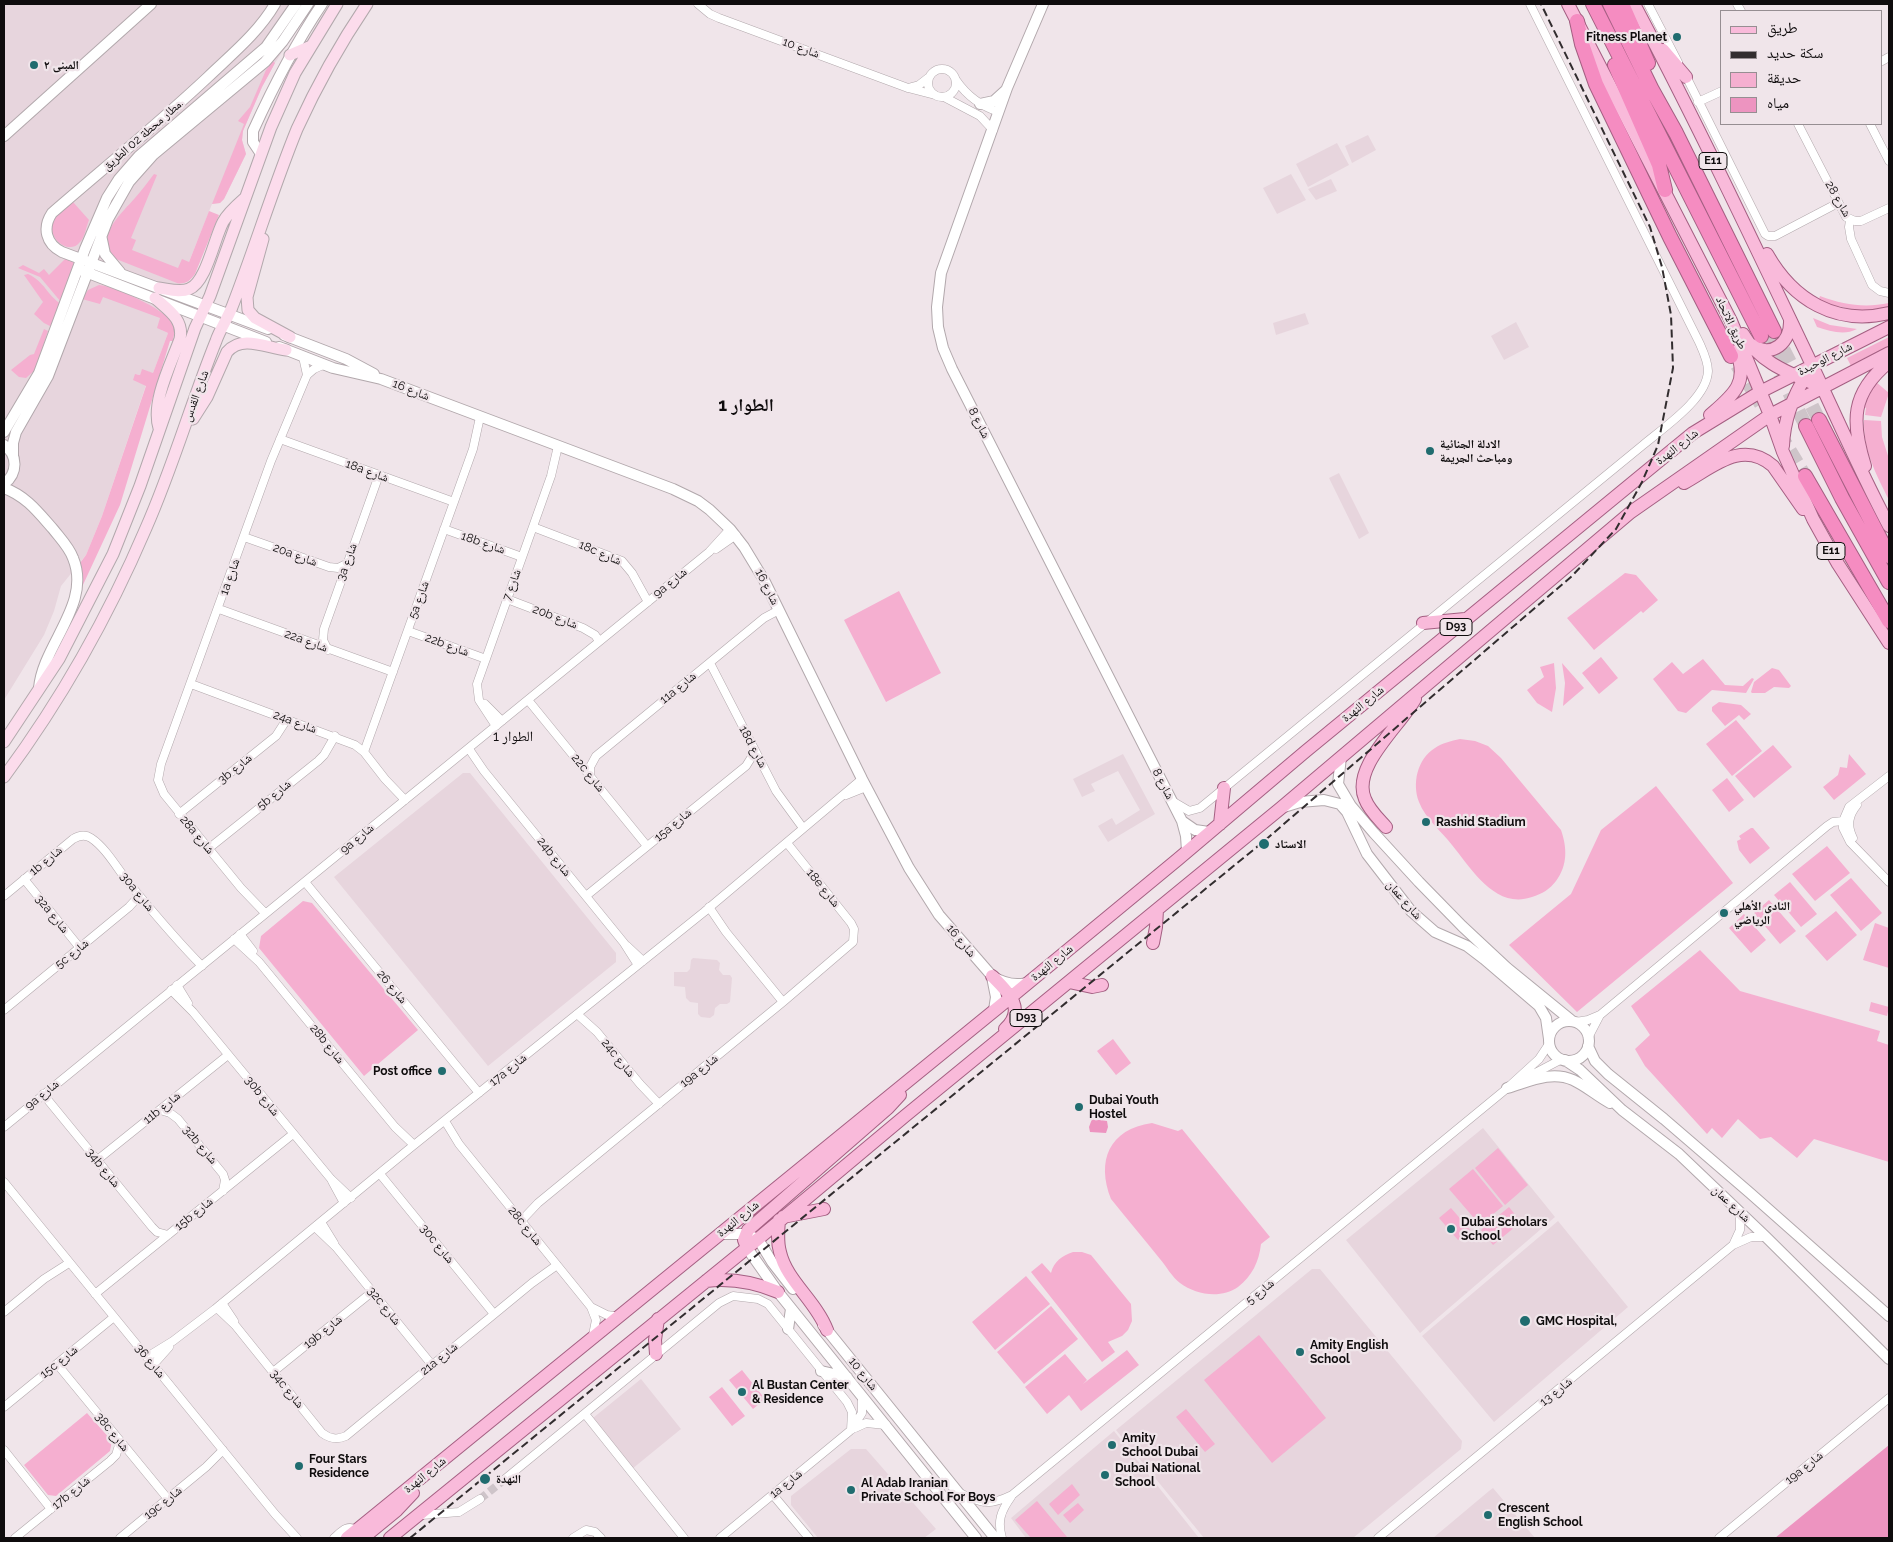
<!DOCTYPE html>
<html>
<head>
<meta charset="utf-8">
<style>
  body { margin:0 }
  #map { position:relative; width:1893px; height:1542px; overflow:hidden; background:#f0e5ea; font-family:Raleway,"Noto Naskh Arabic",sans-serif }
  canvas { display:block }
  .frame { position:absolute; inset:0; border:5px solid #0f0c0d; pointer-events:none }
  .legend { position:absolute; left:1720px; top:10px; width:162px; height:115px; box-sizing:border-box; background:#f0e5ea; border:1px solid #968e92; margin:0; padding:6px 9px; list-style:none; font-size:15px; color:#0f0c0d }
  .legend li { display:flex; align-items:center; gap:10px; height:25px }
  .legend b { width:25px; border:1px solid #968e92 }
</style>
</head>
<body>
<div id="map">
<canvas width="1893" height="1542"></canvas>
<div class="frame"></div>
<ul class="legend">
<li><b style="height:6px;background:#f9bada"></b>طريق</li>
<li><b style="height:6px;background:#322d2f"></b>سكة حديد</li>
<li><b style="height:14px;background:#f5afd0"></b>حديقة</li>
<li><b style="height:14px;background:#ed94c0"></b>مياه</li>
</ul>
</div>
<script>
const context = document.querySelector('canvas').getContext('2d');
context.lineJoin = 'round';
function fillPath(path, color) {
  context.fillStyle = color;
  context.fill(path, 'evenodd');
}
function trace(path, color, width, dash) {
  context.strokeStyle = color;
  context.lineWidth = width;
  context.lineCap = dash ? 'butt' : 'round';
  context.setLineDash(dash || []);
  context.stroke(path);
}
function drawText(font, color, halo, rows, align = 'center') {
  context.font = font + ' Raleway,"Noto Naskh Arabic",sans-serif';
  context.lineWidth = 4.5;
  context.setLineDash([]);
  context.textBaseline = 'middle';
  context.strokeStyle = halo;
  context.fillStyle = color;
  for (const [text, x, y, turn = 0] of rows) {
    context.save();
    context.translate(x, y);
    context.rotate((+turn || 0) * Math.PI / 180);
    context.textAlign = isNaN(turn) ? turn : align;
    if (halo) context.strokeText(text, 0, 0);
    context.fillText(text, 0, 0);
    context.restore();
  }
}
fillPath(new Path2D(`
  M4,4H313L275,63L262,87L243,131L242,140L246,154L224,199L220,203L212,204L162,330L168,333L153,373L142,370L140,375L136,374L146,385L102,516L86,555L61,586L54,611L44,635L4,700Z
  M1368,135L1376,150L1352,163L1345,146Z
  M1337,143L1349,165L1308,187L1296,164Z
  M1291,174L1306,200L1277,214L1263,188Z
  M1331,179L1337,191L1316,200L1308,189Z
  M1305,313L1309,324L1276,335L1273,323Z
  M1516,322L1529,347L1504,360L1491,336Z
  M1339,473L1369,533L1359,539L1329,478Z
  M1123,754L1155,814L1108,842L1098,826L1112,818L1116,825L1140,810L1118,771L1091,784L1095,791L1082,797L1073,779Z
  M463,773H470L616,953V962L488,1066L334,877Z
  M693,958L717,960L720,963L719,970L723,975H730L732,978L730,1002L727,1004H720L715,1008L714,1015L710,1018L701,1017L698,1014V1003L690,1002L686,998L685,987L674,986V972H687L690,969L691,960Z
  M1483,1128L1555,1217L1420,1333L1346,1240Z
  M1558,1221L1628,1307L1494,1422L1422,1336Z
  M1312,1269H1320L1462,1441L1461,1449L1353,1538H1204L1116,1430Z
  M641,1379L681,1429L632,1469L593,1418Z
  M1114,1431L1199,1538H1026L1011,1518Z
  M851,1449H866L936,1529L924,1538H818L791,1505V1496Z
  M1493,1488L1535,1538H1433L1489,1491Z`), '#e7d5dd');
fillPath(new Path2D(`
  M273,61L275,63L262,87L243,131L242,140L246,154L224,199L220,203L212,204L244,124L238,121L250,107L266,70Z
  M154,174L157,175L131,238L136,240L132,250L178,268L182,259L189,262L209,211L219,215L195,274C190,281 185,285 177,283L116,259C92,239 121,214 135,198C142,190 148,182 154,174Z
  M73,202L89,220C86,227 85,237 80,242C69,257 43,236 55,218C59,211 67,207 73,202Z
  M66,258L74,262L61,302L40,277L18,268L23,265L39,273L44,269L49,275Z
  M28,274C45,282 47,295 61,304L52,327L44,323L34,314L43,302L24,275Z
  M99,285C114,286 164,309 172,322C176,328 174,334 173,341H170L120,505L82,587L80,563L86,555L102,516L146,386L133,380L135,374L140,375L142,369L153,373L168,333L157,328L160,318L103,297L100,304L82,299L88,290Z
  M1820,296C1844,305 1865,308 1889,303V310L1870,313L1818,302Z
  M1813,318L1830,325L1857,329C1844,336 1830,331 1817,327Z
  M44,329L48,331L35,370L26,378L19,377L11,370L30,355L34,354Z
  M1889,337V347L1851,366L1847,358Z
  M1876,382L1889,393L1881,417L1865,415L1866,408L1863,407Z
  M1864,420L1881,421L1882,437L1889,459V500C1876,474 1863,450 1864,420Z
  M1625,573L1636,575L1658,600L1643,613L1641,611L1594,650L1567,618Z
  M899,591L941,673L886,702L844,620Z
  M1601,657L1618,678L1599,694L1582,673Z
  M1703,659L1725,685L1743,686L1752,678L1754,679L1746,693L1712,690L1686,713L1678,711L1653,679L1672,662L1683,674Z
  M1554,663L1556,688L1552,712L1537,703L1527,690L1544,677L1540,667Z
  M1562,663L1584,688L1563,706L1565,683Z
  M1772,668L1779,670L1791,686L1789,688L1774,687L1765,693H1752L1751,692L1754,682Z
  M1719,702L1741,705L1751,714L1744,720L1739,715L1725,726L1712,711V707Z
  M1736,720L1762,751L1732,776L1706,744Z
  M1460,739L1475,741L1488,746L1501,758L1561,830C1567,847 1568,865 1556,881C1550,889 1542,894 1532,897C1495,910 1471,868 1452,845C1442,832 1425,818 1419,802C1412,784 1417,759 1435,748C1442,743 1451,741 1460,739Z
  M1773,745L1792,767L1754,798L1735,776Z
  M1849,754L1866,774L1834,800L1823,787L1838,775L1840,767L1847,768Z
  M1727,778L1744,800L1729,812L1712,790Z
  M1656,786L1733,883L1577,1012L1509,945L1571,894L1601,830Z
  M1751,828H1753L1770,848L1750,864L1739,850L1737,841L1741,839L1739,836Z
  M1827,846L1850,873L1815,901L1792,874Z
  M1851,878L1882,913L1861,931L1830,895Z
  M1790,882L1817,914L1801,927L1774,895Z
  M1769,900L1796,931L1780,944L1754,913Z
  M303,901L312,903L418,1030L364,1076L259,948L261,936Z
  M1836,911L1857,935L1827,961L1805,936Z
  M1744,914L1766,940L1751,953L1729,928Z
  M1875,923L1889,928V968L1863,960Z
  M1700,950L1740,991L1880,1031L1877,1041L1889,1045V1162L1814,1139L1797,1158L1771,1137L1760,1139L1738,1119L1722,1138L1712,1128L1707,1134L1645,1066L1635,1049L1650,1035L1631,1006Z
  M1871,1002L1889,1007L1887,1016L1869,1011Z
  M1113,1039L1131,1063L1116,1075L1097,1051Z
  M1152,1123L1178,1131L1182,1129L1270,1237L1261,1244C1259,1262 1252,1276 1238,1287C1221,1299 1196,1295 1180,1283C1172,1277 1166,1266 1160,1259C1144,1239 1127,1219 1111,1199C1096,1161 1109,1129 1152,1123Z
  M1498,1148L1528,1185L1505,1205L1475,1168Z
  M1473,1169L1503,1206L1480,1225L1449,1189Z
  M1509,1207L1521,1222L1493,1245L1481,1230Z
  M1451,1208L1470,1230L1458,1240L1439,1218Z
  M1073,1252H1082L1091,1255L1131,1304L1132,1321L1128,1330L1122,1336L1108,1342L1115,1352L1102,1362L1031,1272L1042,1263L1051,1273C1054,1261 1062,1256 1073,1252Z
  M1026,1276L1050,1304L995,1350L972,1322Z
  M1051,1306L1078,1339L1024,1384L997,1352Z
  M1259,1335L1326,1418L1272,1463L1204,1380Z
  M1127,1350L1139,1365L1081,1411L1069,1395L1047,1414L1025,1387L1065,1354L1087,1380L1083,1384Z
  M742,1370L765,1399L753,1409L729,1380Z
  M722,1387L745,1416L732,1426L709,1397Z
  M1186,1409L1215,1444L1205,1452L1176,1417Z
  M87,1413L112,1441L110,1451L56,1496L48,1495L24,1465Z
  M1072,1484L1080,1495L1058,1515L1049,1504Z
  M1037,1501L1067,1537L1066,1538H1031L1015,1520Z
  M1078,1503L1084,1510L1070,1523L1063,1515Z`), '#f5afd0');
fillPath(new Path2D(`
  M1092,1119L1107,1121L1108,1127L1106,1133L1090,1132L1089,1127Z
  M1889,1445V1538H1775Z`), '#ed94c0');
trace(new Path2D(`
  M480,1499L505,1479`), '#cec4c9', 8, [8, 4]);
trace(new Path2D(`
  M1774,331L1819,420
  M1761,336L1806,426
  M1737,365L1761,404
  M1779,433L1805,476`), '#cec4c9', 14, [14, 7]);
const minor = new Path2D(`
  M698,4L710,14L719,18L908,88L935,95
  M1648,4L1678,62
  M1737,4L1741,11
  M1882,61L1889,57
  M928 83a14 14 0 1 1 28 0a14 14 0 1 1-28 0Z
  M1685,74L1765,234L1768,236H1775L1838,203
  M956,80C967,96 980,106 999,112
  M908,88L919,85L928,78
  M944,97L980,116L993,130
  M1698,102L1722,91
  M1798,124L1846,217L1855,221H1861L1889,208
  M1870,124L1889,161
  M1850,220L1849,227L1851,239L1872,285L1880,291L1889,293
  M303,357L307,375
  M280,439L454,502
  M533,527L622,561L632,573L648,602
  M444,529L522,557
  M244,537L329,567L338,568L346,564
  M716,549L736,535
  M507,599L583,628L595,635L599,641
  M219,609L393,672
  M408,631L486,659
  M328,650L323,640L324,629L379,475
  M710,663L776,791L803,828
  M191,684L355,745L364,752L385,779L405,800
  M528,700L647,846
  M485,704L502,721
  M496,726L479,700L477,684L551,476L558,446
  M469,749L484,771L624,943L638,965
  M364,752L473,449L480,417
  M590,775V767L596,756L764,618L779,610
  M1889,776L1849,807L1843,821V828L1850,842L1889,882
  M846,795L866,787
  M1172,801L1189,811L1200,808L1643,445C1663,428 1707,399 1708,371C1708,361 1703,351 1699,342L1530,4
  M179,814L276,736L287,719
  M1853,838C1847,826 1848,816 1857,805
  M208,849L318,761L324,755L335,736
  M24,879L80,948
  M305,882L479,1093
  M4,896L73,839C78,836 85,834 91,838C106,848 117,868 128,882C152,911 175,939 202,966
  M586,896L746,766L751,758L754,750
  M709,907L726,932L783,1002
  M265,913L241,888L164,794L158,780L161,764L271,461L307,375L314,369L323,365
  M240,934L253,951
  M234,939L259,962L395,1127L414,1145
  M627,946L643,961
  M177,985L188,1003
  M171,990L193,1012L331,1179L351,1198
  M4,1010L129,907L139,896
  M577,1014L597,1032L640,1084L659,1104
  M1576,1022L1588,1020L1600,1015L1827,826L1833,822L1843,821
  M1588,1038L1600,1015
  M1522,1080L1562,1059
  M43,1094L152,1227L157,1232L168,1235
  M160,1110L170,1113L178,1119L223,1174L225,1180L223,1191
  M445,1121L459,1144L591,1307L596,1320L593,1335
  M4,1127L709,552L730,529
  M96,1161L228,1055
  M380,1174L494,1314
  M332,1181L344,1203
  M4,1182L275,1514L297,1538
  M521,1221L538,1203L783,1002L853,942L854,929L851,923L787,843
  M321,1222L334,1243
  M315,1227L336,1247L432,1365
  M1734,1243L1740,1230V1213
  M95,1294L293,1134
  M222,1303L234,1321
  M591,1307L607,1315L619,1317
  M217,1308L235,1325L322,1433C330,1439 337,1440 346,1436L532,1283L557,1265
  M4,1312L44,1279L69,1263
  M147,1357L173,1341L215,1309L409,1149L704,912L862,779
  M57,1364L168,1499
  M153,1365L169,1347
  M273,1372L372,1292
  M4,1407L114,1317
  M585,1414L684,1538
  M855,1428L866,1423L886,1425
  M4,1450L51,1509
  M505,1479L719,1303L733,1296L758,1299L768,1304L847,1402L852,1412L851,1430
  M960,1493C982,1504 989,1506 1012,1495L1505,1090L1539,1059L1549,1044
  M773,1495L809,1538
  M422,1515L459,1512L480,1499
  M15,1538L110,1461L116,1455L120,1442
  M120,1538L206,1467L223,1450
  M334,1538C341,1532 347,1524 357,1530
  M573,1538L586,1530L595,1532L601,1538
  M720,1538L851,1430L862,1413V1396
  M1002,1538C997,1521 1001,1511 1011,1497
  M1378,1538L1733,1245L1751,1237H1766
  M1719,1538L1889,1398`);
const tertiary = new Path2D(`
  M1043,4L1007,88L941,273L937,307L938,327L943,348L952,369L1182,821L1186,836L1187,851
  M980,104L994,101L1005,91
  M4,136L151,4
  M261,154L253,142V131C273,87 295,44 322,4
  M101,235L105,254L120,272
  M78,269L266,342
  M268,329L62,252C46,244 42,228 52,213C104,168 158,124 208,77C232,54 258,33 275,4
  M284,335L346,359L374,374
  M279,347L333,368L381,379L673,489L698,501L710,510L730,529L744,547L764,580L862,779L909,868L939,915L992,976C1003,983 1013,986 1026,983
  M4,432L39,373L85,249L107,198L119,179L139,156L266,47L296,4
  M4,445C18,455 18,473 4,484
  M13,455V443L16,432L48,376L108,219L129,182L153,155L265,62L283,41L308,4
  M4,488C26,496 38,512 53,529C60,538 69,547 73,558C92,604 43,644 39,688
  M1341,757L1338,784L1351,806L1374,833L1419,882L1462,926L1507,968L1572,1021
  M1284,807L1300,802L1324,800L1340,804L1347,812L1367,854L1411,911L1435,932L1467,946L1484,959L1539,1006L1546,1018L1549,1039
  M1182,821L1195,830L1209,832
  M992,977L996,997L994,1010
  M1549 1041a20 20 0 1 1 40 0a20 20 0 1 1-40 0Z
  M1588,1046L1595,1061L1608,1074L1664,1119L1750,1193L1889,1316
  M1565,1060L1580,1070L1622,1110L1679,1154L1766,1237L1889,1359
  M1507,1088C1528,1082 1551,1070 1573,1080C1586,1086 1597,1096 1610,1103
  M720,1234H746L758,1239L772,1262L793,1289
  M747,1248L778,1292L976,1538
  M823,1325L995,1538
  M788,1329L791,1309
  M821,1371L847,1377`);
const secondary = new Path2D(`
  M290,55L311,46
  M263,239L247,297L248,310L255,318L290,337
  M159,288C168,289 180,293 189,289C206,283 214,239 223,222C228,213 236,206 244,199
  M155,298C168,310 184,319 180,339C171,364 151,402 159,428
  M193,419L207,397L227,352C242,334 267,348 286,350
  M4,742L59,659L113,554L140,486L195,328L210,296L271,127L295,73L337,4
  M4,777C61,700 108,617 146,528C173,467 191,403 216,341C220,329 228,318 232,307C255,248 273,188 297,129C317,85 340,44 367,4`);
const primary = new Path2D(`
  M1568,4L1731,321L1770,415L1783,452L1813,519L1838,564L1889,643
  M1634,4C1693,115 1747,229 1801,342C1831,404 1857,466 1889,526
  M1663,50L1686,77
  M1767,254C1793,300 1836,326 1889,313
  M1743,334C1760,364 1792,374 1822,387
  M1752,345C1772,359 1791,342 1790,320
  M1710,415C1732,396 1750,383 1736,351
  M1783,446C1784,420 1793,396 1807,374
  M1865,466C1851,422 1851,393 1889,362
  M1684,483C1713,467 1742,439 1773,466L1803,509
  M1423,623L1465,619
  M1220,824L1224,788
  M1386,827C1379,819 1369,810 1365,799C1351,767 1400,726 1415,699
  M1153,943L1156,927L1157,910
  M992,976C1008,992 1027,1009 1005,1029
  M1069,982L1092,987L1102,985
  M783,1217L824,1209
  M779,1220C778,1231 777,1242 780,1252C786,1280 816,1301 827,1330
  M747,1248L744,1240L748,1230L888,1108L900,1095
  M706,1281C731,1278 754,1282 778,1292
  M656,1354L655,1340L658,1319
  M347,1538L1011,997L1177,860L1306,751L1693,433L1760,392L1889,327
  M363,1538L397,1510L413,1493
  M390,1538L758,1239L905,1116L1281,808L1631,512L1770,415L1889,353`);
const motorway = new Path2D(`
  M1593,4L1761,336
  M1610,4L1652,90L1676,133L1774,331
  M1622,4L1648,63
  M1577,21L1582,44L1596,84L1670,237L1731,356
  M1615,65L1659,165L1665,190
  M1819,420L1889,556
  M1806,426L1842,498L1889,582
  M1805,476L1889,621`);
trace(minor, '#b2a8ac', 9);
trace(tertiary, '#b2a8ac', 12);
trace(secondary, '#b2a8ac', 13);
trace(primary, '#a45f82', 14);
trace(motorway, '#a45f82', 16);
trace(minor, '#fff', 8);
trace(tertiary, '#fff', 10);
trace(secondary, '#fcdcec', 11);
trace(primary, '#f9bada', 12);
trace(motorway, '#f58cc1', 14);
trace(new Path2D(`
  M410,1538L1263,842L1572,576L1616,529L1642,482L1658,445L1673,368L1671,315L1662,267L1650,227L1541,4`), '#322d2f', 2, [8, 4]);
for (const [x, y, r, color] of [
  [1677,37,5,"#206c6f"],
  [34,65,5,"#206c6f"],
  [1430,451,5,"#206c6f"],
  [1426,822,5,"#206c6f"],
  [1264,844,6,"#206c6f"],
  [1724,913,5,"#206c6f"],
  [442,1071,5,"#206c6f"],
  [1079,1107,5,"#206c6f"],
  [1451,1229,5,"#206c6f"],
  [1525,1321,6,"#206c6f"],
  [1300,1352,5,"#206c6f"],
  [742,1392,5,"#206c6f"],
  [1112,1445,5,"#206c6f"],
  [299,1466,5,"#206c6f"],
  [1105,1475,5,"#206c6f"],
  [485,1479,6,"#206c6f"],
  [851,1490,5,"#206c6f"],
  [1488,1515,5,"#206c6f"]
]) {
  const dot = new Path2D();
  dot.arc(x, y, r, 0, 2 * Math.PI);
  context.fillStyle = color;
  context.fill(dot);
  trace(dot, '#f0e5ea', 2);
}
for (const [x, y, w] of [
  [1713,161,28],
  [1831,551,28],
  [1456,627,32],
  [1026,1018,32]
]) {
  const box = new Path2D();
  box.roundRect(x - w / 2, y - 8.5, w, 17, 4);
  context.fillStyle = '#f0e5ea';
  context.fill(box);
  trace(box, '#0f0c0d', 1);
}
drawText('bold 11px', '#0f0c0d', null, [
  ["E11",1713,161],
  ["E11",1831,551],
  ["D93",1456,627],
  ["D93",1026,1018]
]);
drawText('bold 12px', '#0f0c0d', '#f0e5ea', [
  ["Fitness Planet",1667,37,"right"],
  ["المبنى ٢",44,65],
  ["الادلة الجنائية",1440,444],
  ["ومباحث الجريمة",1440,458],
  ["Rashid Stadium",1436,822],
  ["الاستاد",1275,844],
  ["النادي الأهلي",1734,906],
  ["الرياضي",1734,920],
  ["Post office",432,1071,"right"],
  ["Dubai Youth",1089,1100],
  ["Hostel",1089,1114],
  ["Dubai Scholars",1461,1222],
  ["School",1461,1236],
  ["GMC Hospital,",1536,1321],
  ["Amity English",1310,1345],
  ["School",1310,1359],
  ["Al Bustan Center",752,1385],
  ["& Residence",752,1399],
  ["Amity",1122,1438],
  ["School Dubai",1122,1452],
  ["Four Stars",309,1459],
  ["Residence",309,1473],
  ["Dubai National",1115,1468],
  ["School",1115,1482],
  ["النهدة",496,1479],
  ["Al Adab Iranian",861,1483],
  ["Private School For Boys",861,1497],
  ["Crescent",1498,1508],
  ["English School",1498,1522]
], 'left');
drawText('12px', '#0f0c0d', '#f0e5ea', [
  ["شارع 10",801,48,20],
  ["مطار محطة 02 الطريق.",143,135,-41],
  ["شارع 28",1838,199,60],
  ["طريق الاتحاد",1731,323,65],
  ["شارع الوحيدة",1825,359,-27],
  ["شارع 16",411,390,21],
  ["شارع القدس",196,396,-70],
  ["شارع 8",979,423,63],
  ["شارع النهدة",1677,447,-38],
  ["18a شارع",367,471,20],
  ["18b شارع",483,543,19],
  ["18c شارع",600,553,23],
  ["20a شارع",295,555,20],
  ["3a شارع",347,562,-70],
  ["1a شارع",230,577,-70],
  ["9a شارع",670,583,-39],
  ["شارع 7",512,585,-70],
  ["شارع 16",767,587,63],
  ["5a شارع",419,600,-70],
  ["20b شارع",555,617,21],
  ["22a شارع",306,641,20],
  ["22b شارع",447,645,20],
  ["11a شارع",678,688,-39],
  ["شارع النهدة",1363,704,-39],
  ["24a شارع",295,722,20],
  ["18d شارع",753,747,62],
  ["3b شارع",235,769,-39],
  ["22c شارع",588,773,51],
  ["شارع 8",1163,784,63],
  ["5b شارع",274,795,-39],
  ["15a شارع",673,825,-40],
  ["28a شارع",197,835,50],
  ["9a شارع",357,839,-40],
  ["24b شارع",554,857,51],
  ["1b شارع",46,861,-40],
  ["18e شارع",823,888,51],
  ["30a شارع",137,892,51],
  ["شارع عمان",1404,900,49],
  ["32a شارع",52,914,51],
  ["شارع 16",961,941,50],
  ["5c شارع",72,954,-39],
  ["شارع النهدة",1052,963,-39],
  ["شارع 26",392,987,50],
  ["28b شارع",327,1044,51],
  ["24c شارع",618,1058,51],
  ["17a شارع",508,1070,-39],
  ["19a شارع",699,1071,-39],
  ["9a شارع",42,1095,-39],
  ["30b شارع",262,1096,51],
  ["11b شارع",162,1108,-39],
  ["32b شارع",200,1145,50],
  ["34b شارع",103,1168,51],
  ["شارع عمان",1731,1204,43],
  ["15b شارع",194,1214,-39],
  ["شارع النهدة",738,1219,-39],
  ["28c شارع",525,1226,51],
  ["30c شارع",437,1244,51],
  ["شارع 5",1260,1292,-39],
  ["32c شارع",384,1306,51],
  ["19b شارع",323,1332,-39],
  ["21a شارع",439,1359,-39],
  ["شارع 36",150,1361,51],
  ["15c شارع",59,1362,-39],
  ["شارع 10",863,1374,51],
  ["34c شارع",287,1389,51],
  ["شارع 13",1556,1392,-39],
  ["38c شارع",112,1432,51],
  ["19a شارع",1804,1468,-39],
  ["شارع النهدة",425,1475,-39],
  ["1a شارع",786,1484,-39],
  ["17b شارع",71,1493,-39],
  ["19c شارع",163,1503,-39]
]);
drawText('14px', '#0f0c0d', '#f0e5ea', [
  ["الطوار 1",513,737]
]);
drawText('bold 18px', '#0f0c0d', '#f0e5ea', [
  ["الطوار 1",746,406]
]);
</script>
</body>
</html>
